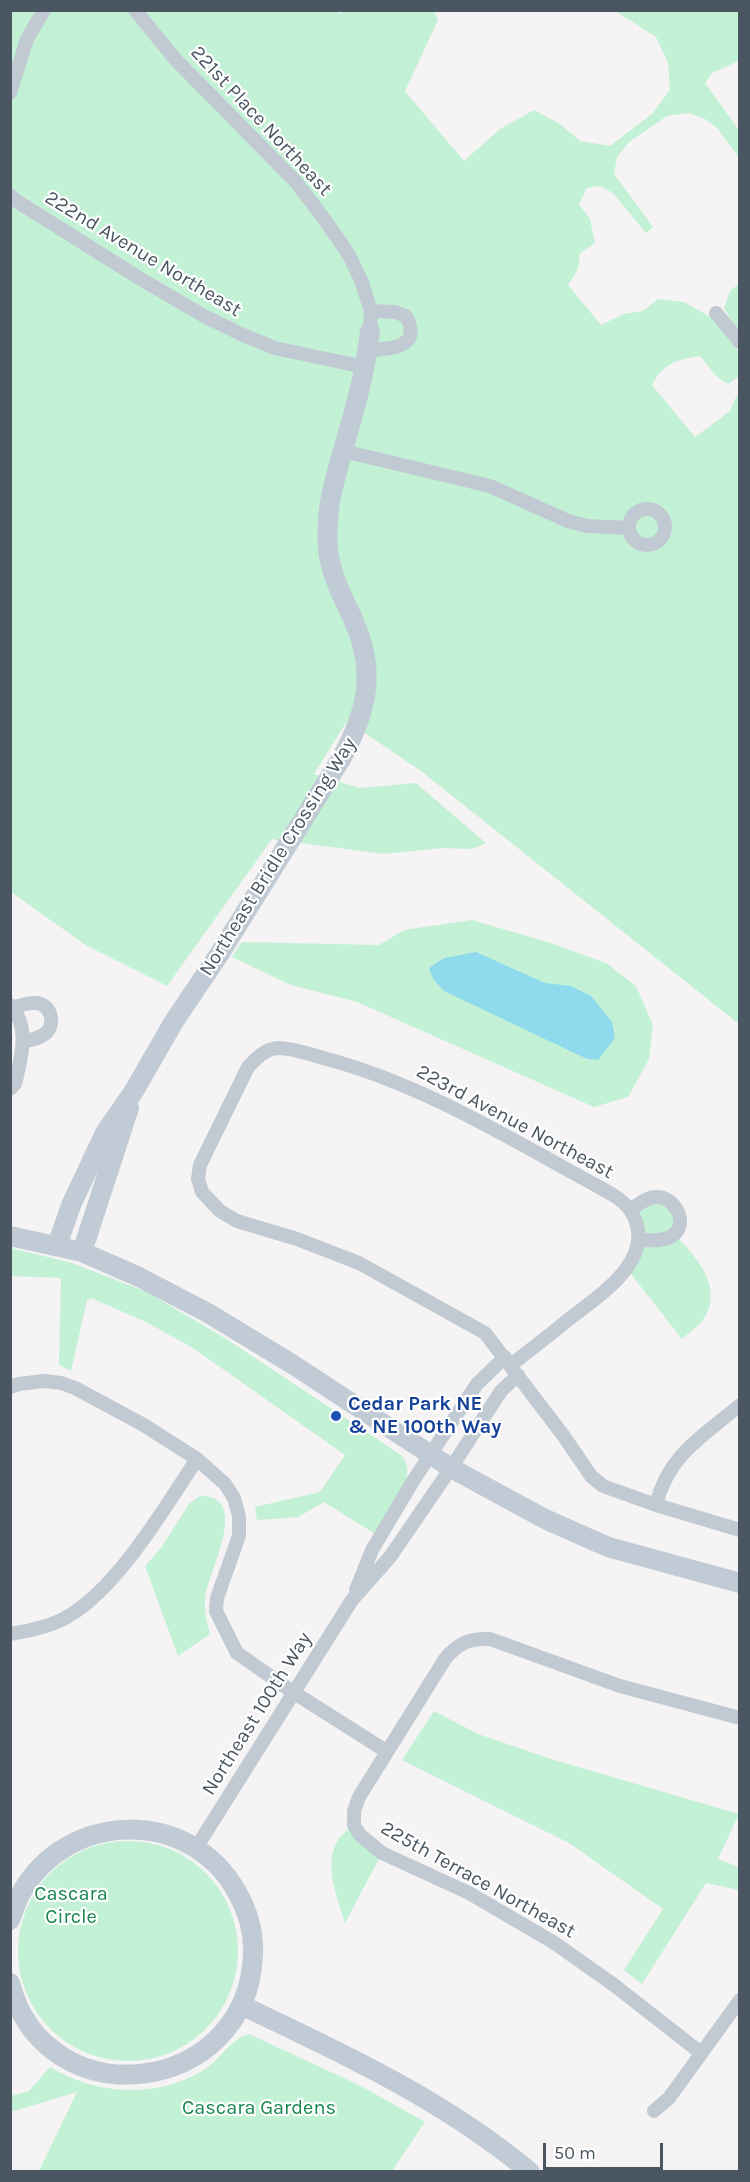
<!DOCTYPE html>
<html>
<head>
<meta charset="utf-8">
<style>
  body { margin:0 }
  #map { position:relative; width:750px; height:2182px; overflow:hidden; background:#f5f3f3; font-family:Karla,sans-serif }
  canvas { display:block }
  .frame { position:absolute; inset:0; border:12px solid #4a5661; pointer-events:none }
  .scale { position:absolute; left:543px; top:2143px; width:120px; height:27px; box-sizing:border-box; border:3px solid #4a5661; border-top:0; padding-left:8px; font-size:18px; line-height:21px; white-space:nowrap; color:#4a5661; -webkit-text-stroke:4px #fff; paint-order:stroke }
</style>
</head>
<body>
<div id="map">
<canvas width="750" height="2182"></canvas>
<div class="frame"></div>
<div class="scale">50 m</div>
</div>
<script>
const context = document.querySelector('canvas').getContext('2d');
context.lineJoin = 'round';
function fillPath(path, color) {
  context.fillStyle = color;
  context.fill(path, 'evenodd');
}
function trace(path, color, width, dash) {
  context.strokeStyle = color;
  context.lineWidth = width;
  context.lineCap = dash ? 'butt' : 'round';
  context.setLineDash(dash || []);
  context.stroke(path);
}
function drawText(font, color, halo, rows, align = 'center') {
  context.font = font + ' Karla,sans-serif';
  context.lineWidth = 4.5;
  context.setLineDash([]);
  context.textBaseline = 'middle';
  context.strokeStyle = halo;
  context.fillStyle = color;
  for (const [text, x, y, turn = 0] of rows) {
    context.save();
    context.translate(x, y);
    context.rotate((+turn || 0) * Math.PI / 180);
    context.textAlign = isNaN(turn) ? turn : align;
    if (halo) context.strokeText(text, 0, 0);
    context.fillText(text, 0, 0);
    context.restore();
  }
}
fillPath(new Path2D(`
  M337,10L340,14L345,10L434,11L438,20L405,91L464,161L500,129L534,110L560,124L580,141L610,146L652,114L670,90L668,63L656,37L615,11H739V61L712,73L705,83L739,130V158L717,128L705,119L689,113L667,116L629,142L617,157L614,174L653,227L646,233L613,193L599,186L587,188L579,204L590,219L595,243L580,253L578,269L568,285L601,325L623,314L643,311L658,299L684,302L714,319L739,352V376L728,384L717,377L700,356C677,360 664,362 652,385L695,437L730,411L736,397L739,395V1024L421,771L347,721L314,774L360,788L416,783L486,843L472,849L442,848L383,854L272,839L167,986L87,946L11,892V11Z
  M739,284V335L724,308L730,291Z
  M472,920L551,943L606,963L636,986L653,1025L649,1059L628,1097L594,1107L357,1002L291,985L232,957L242,942L379,945L404,930Z
  M654,1197L677,1208L675,1235C698,1258 727,1292 700,1324C695,1329 687,1334 682,1339L627,1269L636,1249L630,1210Z
  M11,1248L72,1263L147,1292L228,1340L401,1455C421,1476 389,1515 377,1535L324,1502L298,1517L257,1520L255,1507L320,1492L345,1455L193,1348L146,1322L91,1298L87,1300L71,1371L59,1365L61,1278L11,1276Z
  M200,1496C252,1495 208,1573 205,1598C204,1611 207,1622 210,1634L178,1656L145,1566L161,1548L189,1504Z
  M434,1711L478,1734L551,1759L739,1814L718,1859L739,1867V1890L706,1883L642,1984L624,1970L663,1909L569,1843L402,1760Z
  M354,1825L382,1853L345,1923C338,1898 321,1862 340,1837C344,1833 349,1829 354,1825Z
  M18 1951a110 110 0 1 1 220 0a110 110 0 1 1-220 0Z
  M249,2034L361,2086L425,2122L392,2171H39L77,2092L11,2112V2096L29,2091L50,2067C97,2096 160,2099 207,2068C221,2058 232,2038 249,2034Z`), '#c3f1d5');
fillPath(new Path2D(`
  M476,952L545,983L571,986L591,996L612,1022L615,1038L598,1060L587,1059L444,991L433,979L429,968L444,958Z`), '#90daee');
trace(new Path2D(`
  M135,10L176,60L296,182L325,220L349,255L361,280L371,311L370,331
  M10,93L27,39L44,10
  M10,195L15,200L139,278L204,316L243,335L275,348L364,367
  M716,313L740,342
  M368,350C390,349 423,348 406,316L395,312L371,311
  M343,451L490,486L568,521L587,526L629,528
  M629 527a18 18 0 1 1 36 0a18 18 0 1 1-36 0Z
  M10,1005C31,1027 21,1058 15,1084L10,1089
  M13,1007C21,1006 29,1002 37,1003C51,1005 56,1023 46,1033C40,1038 32,1040 24,1041
  M630,1210C637,1205 646,1198 655,1197C675,1195 690,1225 672,1236C662,1242 649,1240 639,1240
  M511,1365C530,1350 550,1335 569,1319C600,1295 661,1257 630,1210C621,1197 602,1189 588,1181C504,1135 420,1084 327,1059C312,1055 293,1048 278,1048C264,1049 256,1059 248,1067L200,1165L198,1179L202,1192L220,1211L237,1221L297,1239L359,1263L485,1333L563,1435L591,1476L603,1486L656,1505L740,1530
  M10,1387L19,1384L44,1381L61,1383L75,1388L142,1424L197,1459L225,1484L234,1498L239,1516V1536L217,1598L216,1611L237,1653L293,1692L386,1751
  M656,1505C668,1455 702,1437 740,1405
  M356,1590L372,1550L413,1481L477,1384L505,1357
  M10,1634C29,1631 50,1627 67,1617C118,1588 165,1507 197,1459
  M196,1848L352,1600L390,1557L451,1468L501,1391L518,1375
  M701,2053L614,1985L553,1942L469,1893L382,1853L360,1835L354,1825V1811L359,1797L445,1659C458,1643 470,1638 490,1639L620,1686L740,1718
  M654,2111L669,2098L740,2000`), '#c1cad2', 14);
trace(new Path2D(`
  M10,1236L82,1252L137,1276L208,1313L292,1364L451,1468L545,1519L608,1547L740,1583
  M57,1245L72,1203L105,1133L134,1091L173,1023L220,953L341,759C368,710 377,670 352,617C342,596 330,572 328,549C325,511 333,486 343,450C354,412 366,371 370,331
  M82,1252L129,1108
  M10,1920C13,1912 16,1903 20,1895C66,1809 192,1807 238,1894C248,1912 254,1934 253,1955C247,2097 45,2120 10,1983
  M241,2005C342,2053 444,2100 530,2172`), '#c1cbd6', 20);
for (const [x, y, r, color] of [
  [336,1416,6,"#1a4fb4"]
]) {
  const dot = new Path2D();
  dot.arc(x, y, r, 0, 2 * Math.PI);
  context.fillStyle = color;
  context.fill(dot);
  trace(dot, '#fff', 2);
}
drawText('20px', '#4a5661', '#fff', [
  ["221st Place Northeast",261,121,47],
  ["222nd Avenue Northeast",143,254,31],
  ["Northeast Bridle Crossing Way",278,857,-58],
  ["223rd Avenue Northeast",515,1122,28],
  ["Northeast 100th Way",257,1714,-58],
  ["225th Terrace Northeast",478,1880,29]
]);
drawText('bold 20px', '#164399', '#fff', [
  ["Cedar Park NE",348,1404],
  ["& NE 100th Way",348,1427]
], 'left');
drawText('20px', '#17864f', '#fff', [
  ["Cascara",71,1894],
  ["Circle",71,1917],
  ["Cascara Gardens",259,2108]
]);
</script>
</body>
</html>
